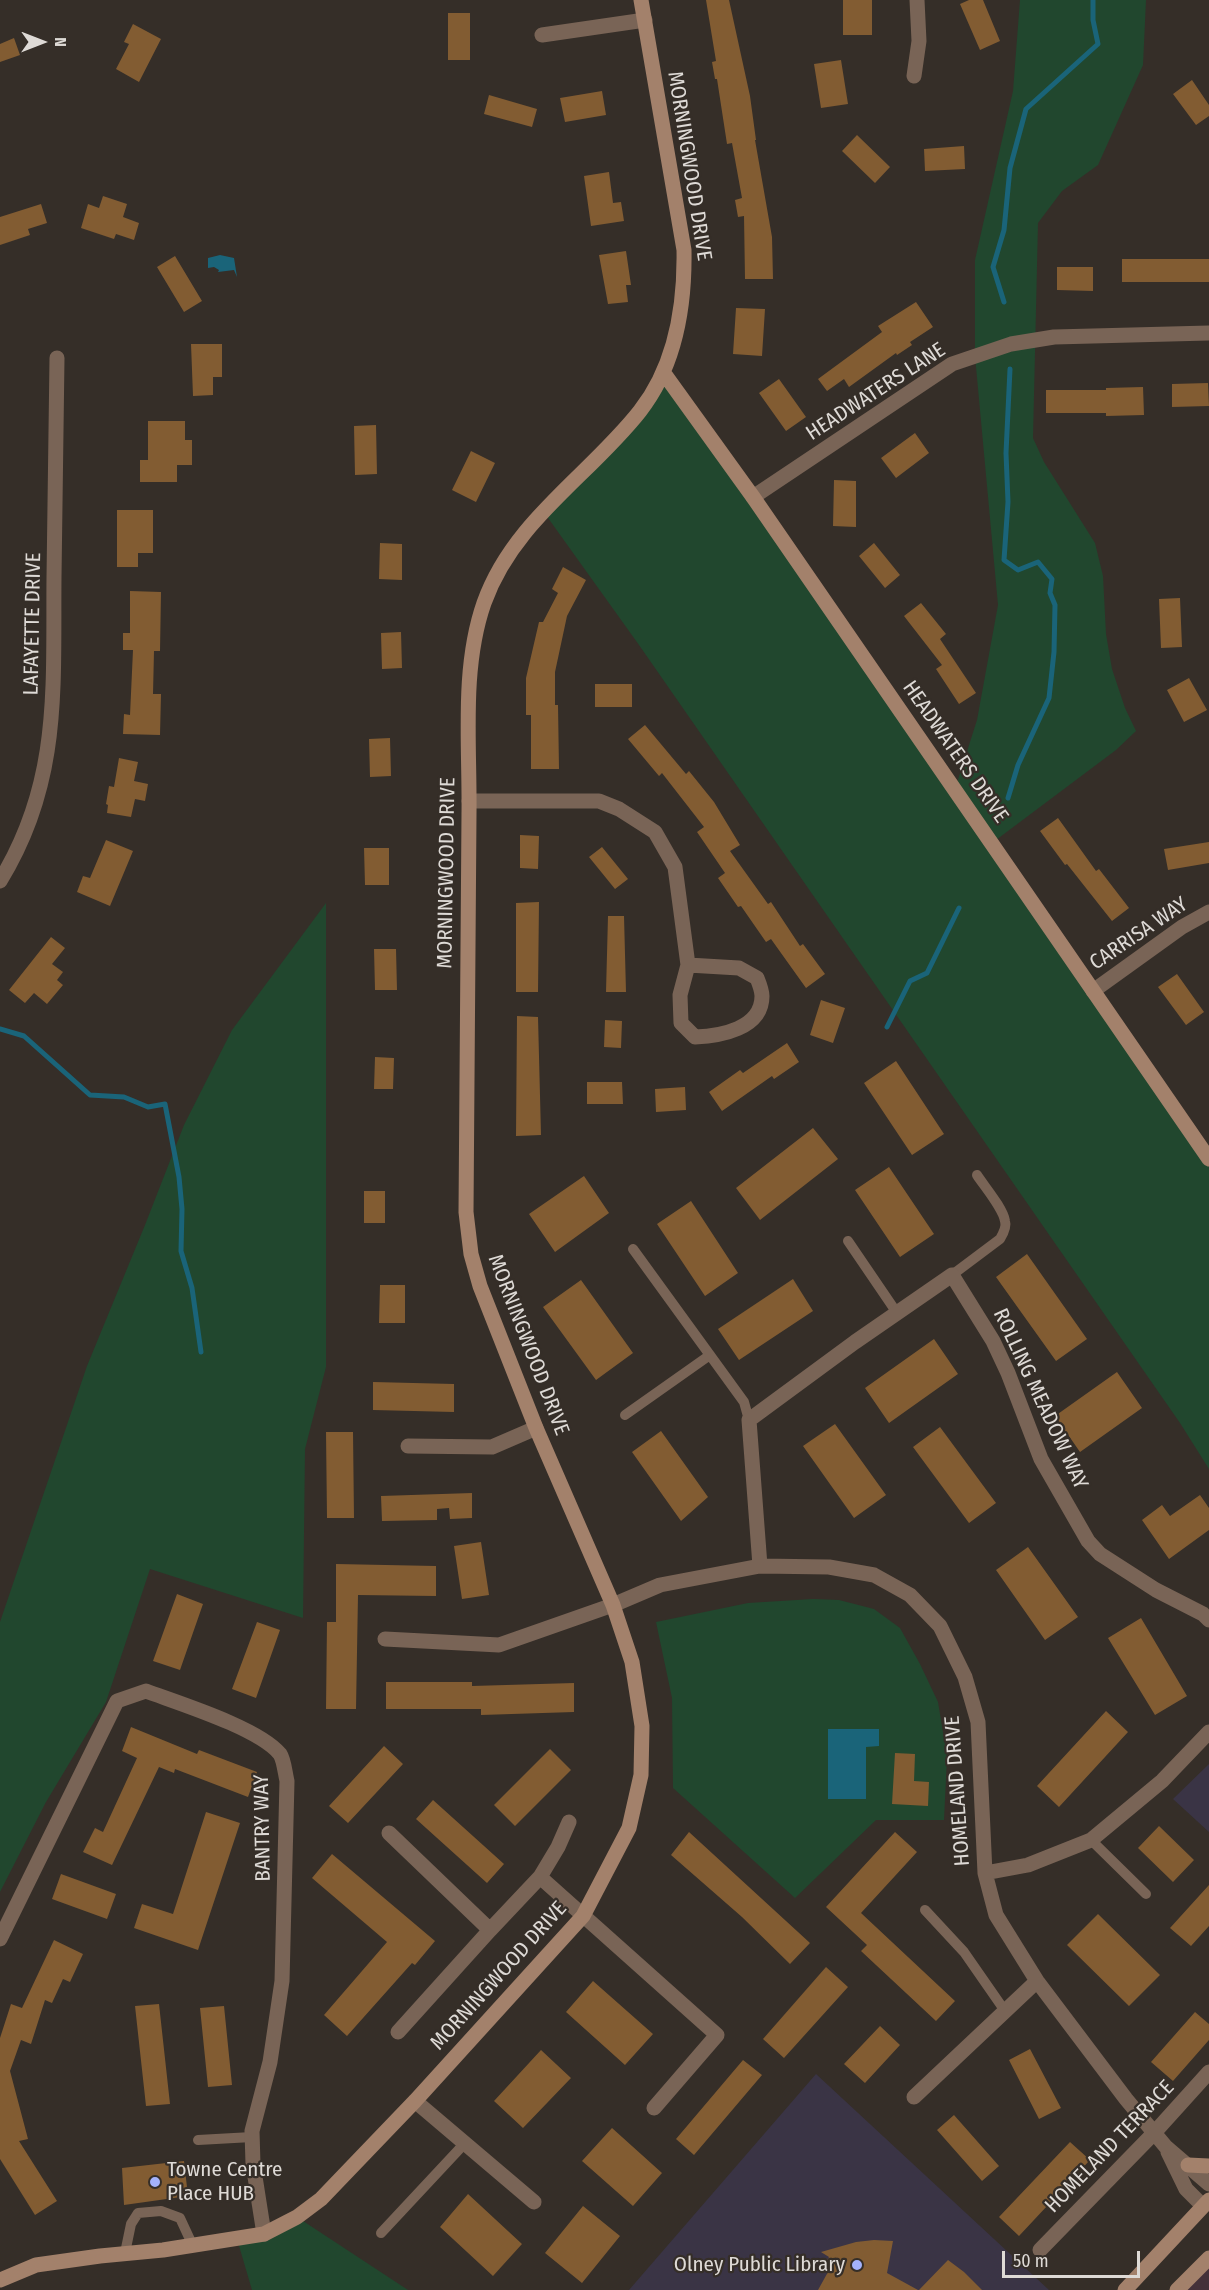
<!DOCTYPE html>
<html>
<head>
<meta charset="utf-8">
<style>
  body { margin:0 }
  #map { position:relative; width:1209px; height:2290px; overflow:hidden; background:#352e28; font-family:"Fira Sans Condensed",sans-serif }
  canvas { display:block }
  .north { position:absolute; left:12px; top:12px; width:60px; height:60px; -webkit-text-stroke:4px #352e28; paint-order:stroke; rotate:90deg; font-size:16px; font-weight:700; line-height:24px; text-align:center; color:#dedad6 }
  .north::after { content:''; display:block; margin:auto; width:21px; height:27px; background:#dedad6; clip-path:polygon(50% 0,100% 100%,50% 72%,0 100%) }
  .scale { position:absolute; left:1002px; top:2251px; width:138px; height:27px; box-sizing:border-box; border:3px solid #dedad6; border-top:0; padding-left:8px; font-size:18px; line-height:21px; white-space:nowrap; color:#dedad6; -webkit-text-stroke:4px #352e28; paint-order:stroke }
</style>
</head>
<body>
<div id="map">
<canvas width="1209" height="2290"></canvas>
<div class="north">N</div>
<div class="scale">50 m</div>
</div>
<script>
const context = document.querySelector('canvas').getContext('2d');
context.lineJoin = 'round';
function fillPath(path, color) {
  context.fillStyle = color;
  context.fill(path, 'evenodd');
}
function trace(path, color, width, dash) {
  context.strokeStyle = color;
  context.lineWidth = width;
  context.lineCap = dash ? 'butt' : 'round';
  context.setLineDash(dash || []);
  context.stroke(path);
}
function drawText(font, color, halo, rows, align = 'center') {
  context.font = font + ' "Fira Sans Condensed",sans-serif';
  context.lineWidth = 4.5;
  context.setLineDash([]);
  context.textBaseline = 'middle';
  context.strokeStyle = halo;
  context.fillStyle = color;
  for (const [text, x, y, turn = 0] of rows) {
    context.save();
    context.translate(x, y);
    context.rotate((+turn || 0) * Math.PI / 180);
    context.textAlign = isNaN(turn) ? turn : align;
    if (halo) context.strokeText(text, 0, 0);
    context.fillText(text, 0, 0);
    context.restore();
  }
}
fillPath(new Path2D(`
  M1209,1764V1832L1173,1799Z
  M816,2074L1049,2290H629Z`), '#3a3445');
fillPath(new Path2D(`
  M1209,2260V2290H1181Z`), '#443139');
fillPath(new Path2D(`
  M1020,0H1146L1143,65L1098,165L1062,191L1038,223L1033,438L1044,462L1095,543L1103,576L1106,634L1112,669L1125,708L1136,731L1116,750L992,843L1209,1159V1469L1180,1423L639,645L543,511L615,439L663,372L955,789L977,720L998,605L975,356V260L1013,91Z
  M326,903V1367L305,1449L303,1618L150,1569L106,1702L46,1802L0,1892V1622L87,1366L145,1225L184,1125L232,1030Z
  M813,1599L839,1600L874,1609L900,1628L920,1664L938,1702L947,1757L944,1820H876L795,1898L673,1788L672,1698L656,1622L748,1603Z
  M297,2217L408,2290H252L237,2239Z`), '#21472e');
fillPath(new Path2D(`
  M220,255L234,258L237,277L234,270L218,272L219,270L214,267L208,268V258Z
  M828,1729H879V1746L866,1747V1799H828Z`), '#1a6479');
trace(new Path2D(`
  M1004,302L993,267L1004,230L1010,168L1026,109L1098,44L1093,20V0
  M1008,798L1018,765L1049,698L1054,652L1055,605L1050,593L1052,579L1038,562L1018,570L1004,560L1008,502L1006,453L1010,369
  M887,1027L910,981L927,973L959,908
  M0,1029L24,1036L90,1095L124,1097L148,1107L165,1104L179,1177L182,1209L181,1251L192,1288L201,1352`), '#1a6479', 5);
fillPath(new Path2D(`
  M706,0H729L750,96L756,140H755L772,237L773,279H745L744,216L738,217L735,200L742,198L732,143L727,144L717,79H715L712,62L716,61Z
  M843,0H872V35H843Z
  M969,0H983L1000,41L980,50L960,4Z
  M448,13H470V60H448Z
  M133,24L161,39L139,82L116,69L129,44L124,42Z
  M14,38L20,55L0,62V44Z
  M841,60L848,104L821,108L814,64Z
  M1192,80L1209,105V116L1196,125L1173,94Z
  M602,91L606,115L565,122L560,98Z
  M489,95L537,109L532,127L484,114Z
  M857,135L890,167L875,183L842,151Z
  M964,146L965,169L925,171L924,149Z
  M609,172L613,203L621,202L624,221L591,226L584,176Z
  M103,196L127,204L123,217L139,223L134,240L116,234L114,239L81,228L88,204L99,208Z
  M41,204L47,223L28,229L30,235L0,245V217Z
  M626,251L631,285H626L628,302L608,304L599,255Z
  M175,256L202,301L184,312L157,267Z
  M1122,259H1209V282H1122Z
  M1057,267H1093V291L1057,290Z
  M916,302L933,327L910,342L912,345L897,355L896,353L849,387L844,379L827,391L818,379L882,332L878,326Z
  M736,308L765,309L762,356L733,354Z
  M191,344H222V377H213V395L193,396Z
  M779,379L806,417L786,431L759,393Z
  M1208,383L1209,406L1172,407V384Z
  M1143,387L1144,415L1106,416V413H1046V390H1106V388Z
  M148,421H185V440H192V465H177V482H140V460H148Z
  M376,425L377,474L355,475L354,426Z
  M915,433L929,453L896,478L881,458Z
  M471,451L495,463L476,502L452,490Z
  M834,480L856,481V527L833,526Z
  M117,510H153V553H138V567H117Z
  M380,543L402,544V580L379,579Z
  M874,543L900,575L885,588L859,556Z
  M563,567L586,580L567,616L555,672V705H558L559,769H531V715H526V678L539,622H543L558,593L552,589Z
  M130,591L161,592L160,651H154L153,694H161L160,735L123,734L124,714L130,715L133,650H123V633H130Z
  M1180,598L1182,647L1161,648L1159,599Z
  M921,603L946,634L940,639L976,693L959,704L936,669L942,665L904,616Z
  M401,632L402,668L382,669L381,633Z
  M1189,678L1207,710L1184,722L1167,690Z
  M595,684H632V707H595Z
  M645,725L686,774L689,771L714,802L740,845L730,851L768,904L771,902L800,946L803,944L825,974L806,988L771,939L766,942L741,906L738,907L718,878L725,873L697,832L704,827L662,773L659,776L628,739Z
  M390,738L391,776L370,777L369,739Z
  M119,758L138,762L134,781L148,784L145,801L135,799L131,817L107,813L108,805L106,804L109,786L114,787Z
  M1058,818L1096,871L1099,869L1129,908L1112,921L1067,864L1065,865L1040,831Z
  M520,835L539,836L538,869L520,868Z
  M106,840L133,851L110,906L77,892L83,876L90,878Z
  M1209,842V863L1168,870L1164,849Z
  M602,847L628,879L615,889L589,857Z
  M364,848H389V885H365Z
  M539,902L538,992H516V903Z
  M608,916H624L626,992H606Z
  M51,937L65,948L52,964L63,972L57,980L63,985L47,1004L34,993L25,1003L9,990Z
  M374,949H396L397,990H375Z
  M1177,974L1204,1012L1186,1025L1158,987Z
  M821,1000L845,1008L833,1043L810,1035Z
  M517,1016L538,1017L541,1135L516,1136Z
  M605,1020L622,1021L621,1048L604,1047Z
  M787,1043L799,1062L774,1079L772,1076L722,1111L709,1092L740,1070L743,1073Z
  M375,1057L394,1058L393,1089H374Z
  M896,1061L944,1134L912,1155L864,1083Z
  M587,1082H622L623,1104H587Z
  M685,1087L686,1110L656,1112L655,1089Z
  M813,1128L838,1159L760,1220L736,1188Z
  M889,1167L934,1234L900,1257L855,1190Z
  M584,1176L609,1213L555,1252L529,1214Z
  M364,1191H385V1223H364Z
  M691,1201L738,1273L705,1296L657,1224Z
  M1027,1254L1087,1339L1056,1361L996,1277Z
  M793,1279L813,1311L739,1360L718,1329Z
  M581,1280L633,1353L596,1380L543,1307Z
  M380,1285H405V1323H379Z
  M934,1339L958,1374L889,1423L865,1388Z
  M1117,1372L1142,1408L1080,1452L1055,1416Z
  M373,1382L454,1384V1412L373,1410Z
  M835,1424L886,1495L854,1518L803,1446Z
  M940,1427L996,1503L969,1523L913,1447Z
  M661,1431L708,1497L681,1521L632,1452Z
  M326,1432H353L354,1518H327Z
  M472,1493V1518L450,1519L449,1508L437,1509V1520L382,1521L381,1496Z
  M1200,1495L1209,1508V1530L1169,1559L1142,1520L1162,1505L1170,1516Z
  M481,1542L489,1595L462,1599L454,1546Z
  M1028,1547L1078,1617L1045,1640L996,1570Z
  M336,1564L436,1566V1596L358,1595L356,1709H326L327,1622H336Z
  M177,1594L203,1604L180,1670L153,1661Z
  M1141,1618L1187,1696L1155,1715L1108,1638Z
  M257,1622L280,1630L256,1698L232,1689Z
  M386,1682H472V1686L574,1683V1712L481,1715V1709H386Z
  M1106,1711L1128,1732L1059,1807L1037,1786Z
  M131,1727L197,1754L199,1750L257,1772L248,1797L175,1769L174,1773L159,1767L112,1865L83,1852L95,1828L103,1832L137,1758L122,1751Z
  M384,1746L403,1764L348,1823L329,1806Z
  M550,1749L571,1770L515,1826L494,1805Z
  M895,1753L915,1754L914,1781L929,1782L928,1806L892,1804Z
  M433,1800L504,1864L487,1883L416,1819Z
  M206,1812L240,1823L198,1950L134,1928L142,1904L173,1914Z
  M1159,1826L1194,1860L1173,1882L1138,1848Z
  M689,1832L810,1943L790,1964L742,1917L671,1855Z
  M895,1832L917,1852L861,1913L955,2001L936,2021L861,1951L867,1945L826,1907Z
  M332,1854L435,1941L415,1965L412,1963L347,2036L324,2015L387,1942L312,1878Z
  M61,1874L116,1894L107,1919L52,1899Z
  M1209,1885V1926L1191,1946L1170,1928Z
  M1098,1914L1160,1975L1129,2006L1067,1945Z
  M54,1940L83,1954L70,1982L63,1979L52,2003L45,2000L31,2044L21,2040L10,2071L28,2139L19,2141L57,2201L35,2215L0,2159V2038L11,2004L22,2008Z
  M826,1967L848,1987L784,2058L763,2039Z
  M593,1981L653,2034L625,2065L566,2012Z
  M159,2004L170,2104L146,2106L135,2006Z
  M224,2006L232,2085L208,2087L200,2008Z
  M1195,2012L1209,2024V2040L1173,2081L1151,2062Z
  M880,2026L900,2045L865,2083L844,2064Z
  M1030,2049L1061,2108L1039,2119L1009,2060Z
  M541,2050L571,2078L523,2128L494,2101Z
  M743,2060L762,2075L694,2155L676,2139Z
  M954,2115L999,2166L982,2181L937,2130Z
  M612,2128L662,2173L633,2206L582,2161Z
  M1070,2142L1090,2160L1019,2236L999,2217Z
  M184,2161L188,2196L124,2205L122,2168Z
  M468,2194L522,2244L493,2276L440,2227Z
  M583,2206L620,2236L582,2283L545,2253Z
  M874,2240L893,2241L887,2273L918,2290H818L828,2272L822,2269L829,2257L821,2252L856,2242Z
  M948,2260L964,2272L982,2290H919Z`), '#825c32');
trace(new Path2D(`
  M848,1241L897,1313
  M633,1249L744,1402L749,1420
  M952,1275L1000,1239C1003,1234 1007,1227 1005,1221C1003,1208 984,1186 977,1175
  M625,1415L710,1355
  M1091,1840L1146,1894
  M925,1910L964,1952L1005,2011
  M198,2140L252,2137
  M381,2233L465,2143
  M125,2253L131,2224L138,2213L161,2211L180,2218L193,2246`), '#796456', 10);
trace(new Path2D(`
  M542,35L645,20
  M914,76L919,41L917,0
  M753,497L952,364L1011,344L1054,337L1209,333
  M469,801H599L619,809L655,832L675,867L688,965L680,995L681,1023L695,1037C720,1036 762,1029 762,996C762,991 759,983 757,978L739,968L688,965
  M0,881C61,782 53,688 54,577C55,504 56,431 57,358
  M1093,991L1182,927L1209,912
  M408,1446L492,1447L536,1428
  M760,1566L749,1420L855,1342L952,1275L993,1341L1008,1373L1041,1459L1088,1541L1100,1554L1156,1590L1203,1614L1209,1620
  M385,1639L499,1645L613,1605L660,1585L760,1566L829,1567L874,1575L910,1595L940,1626L965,1677L978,1722L985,1873L996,1915L1037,1981L1126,2099L1166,2147L1209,2184
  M389,1833L490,1930L540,1877L717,2035L654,2108
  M985,1873L1028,1865L1091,1840L1162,1781L1209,1732
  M540,1877L558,1847L569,1822
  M0,1939L117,1701L146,1691C178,1703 259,1728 280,1754C284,1760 285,1773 287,1781L282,1981L270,2062L252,2131L253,2164L264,2234
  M398,2032L490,1930
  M914,2097L1037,1981
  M415,2101L534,2202
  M1168,2152L1186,2189L1203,2206
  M1040,2250L1154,2133L1209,2072`), '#796456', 15);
trace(new Path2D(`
  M663,372L753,497L1209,1159
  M1188,2165L1209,2166
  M0,2280L36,2265L100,2256L163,2250L264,2234L297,2217L321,2199L415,2101L583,1916L629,1828L641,1775L642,1726L632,1662L613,1605L536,1428L480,1286L471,1254L466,1212C466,1079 467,946 469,814C470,745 461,669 484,603C513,521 589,476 640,411C676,365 685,306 684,250L641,0
  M1125,2290L1209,2200
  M1177,2290L1209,2258`), '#a3816b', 15);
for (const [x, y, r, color] of [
  [155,2182,6,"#a4b2fc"],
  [857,2265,6,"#a4b2fc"]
]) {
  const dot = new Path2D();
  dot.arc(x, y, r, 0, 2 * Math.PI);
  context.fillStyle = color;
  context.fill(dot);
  trace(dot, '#352e28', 2);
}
drawText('21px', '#dedad6', '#352e28', [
  ["MORNINGWOOD DRIVE",689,166,81],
  ["HEADWATERS LANE",876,392,-33],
  ["LAFAYETTE DRIVE",33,624,-89],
  ["HEADWATERS DRIVE",955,752,55],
  ["MORNINGWOOD DRIVE",447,873,-89],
  ["CARRISA WAY",1139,934,-34],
  ["MORNINGWOOD DRIVE",528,1345,69],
  ["ROLLING MEADOW WAY",1040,1399,65],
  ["HOMELAND DRIVE",958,1791,-94],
  ["BANTRY WAY",263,1828,-91],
  ["MORNINGWOOD DRIVE",499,1976,-48],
  ["HOMELAND TERRACE",1110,2147,-46]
]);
drawText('21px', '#dedad6', '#352e28', [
  ["Towne Centre",167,2170],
  ["Place HUB",167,2194],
  ["Olney Public Library",845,2265,"right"]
], 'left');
</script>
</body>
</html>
